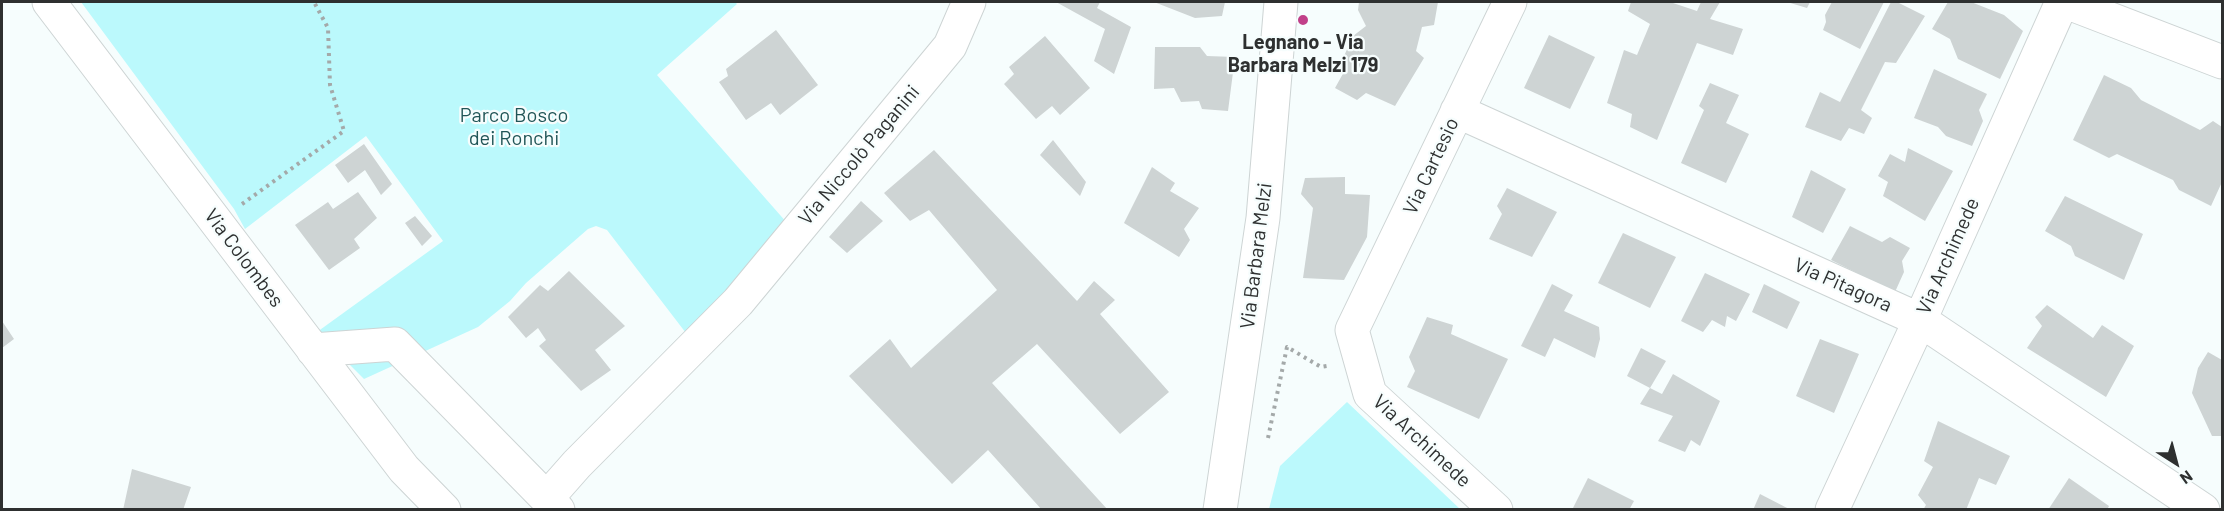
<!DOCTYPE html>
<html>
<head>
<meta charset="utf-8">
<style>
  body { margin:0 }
  #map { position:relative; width:2224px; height:511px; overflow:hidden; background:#f6fdfd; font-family:Barlow,sans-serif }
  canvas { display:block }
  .frame { position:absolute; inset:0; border:3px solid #2e3030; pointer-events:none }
  .north { position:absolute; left:2146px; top:433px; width:60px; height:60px; -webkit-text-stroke:4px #f6fdfd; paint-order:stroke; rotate:144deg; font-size:16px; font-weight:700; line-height:24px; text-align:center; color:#2e3030 }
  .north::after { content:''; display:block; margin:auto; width:21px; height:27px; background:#2e3030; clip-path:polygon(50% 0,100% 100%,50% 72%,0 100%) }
</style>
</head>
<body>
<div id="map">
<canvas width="2224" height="511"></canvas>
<div class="frame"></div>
<div class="north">N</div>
</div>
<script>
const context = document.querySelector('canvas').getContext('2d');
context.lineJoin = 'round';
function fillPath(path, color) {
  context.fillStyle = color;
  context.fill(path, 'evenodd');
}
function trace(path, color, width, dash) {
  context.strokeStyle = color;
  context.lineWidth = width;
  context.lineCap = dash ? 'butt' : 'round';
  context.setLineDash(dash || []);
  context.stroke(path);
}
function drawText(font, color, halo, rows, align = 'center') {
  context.font = font + ' Barlow,sans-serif';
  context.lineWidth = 4.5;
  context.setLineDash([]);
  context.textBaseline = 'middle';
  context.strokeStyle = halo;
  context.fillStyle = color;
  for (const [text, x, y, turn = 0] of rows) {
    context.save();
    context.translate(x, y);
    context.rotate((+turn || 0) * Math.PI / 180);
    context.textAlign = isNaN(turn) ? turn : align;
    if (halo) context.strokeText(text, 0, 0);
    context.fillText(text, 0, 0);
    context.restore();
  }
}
fillPath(new Path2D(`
  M81,2H735L737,4L657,75L795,232L689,337L607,230L596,226L588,229L526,283L510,301L478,327L364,379L317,332L443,241L366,136L245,229L234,209Z
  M1347,402L1460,509H1269L1280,466Z`), '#bbf9fc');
fillPath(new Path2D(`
  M1056,2H1100L1097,8L1131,27L1114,74L1094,61L1105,29Z
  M1154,2H1225L1222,16L1195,18Z
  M1359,2H1438L1434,25L1422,27L1416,51L1424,58L1395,106L1366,93L1357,100L1335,88L1345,70L1340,65L1353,36L1366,26L1358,10Z
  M1631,2L1640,3L1641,2H1670L1697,11L1701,2H1720L1710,19L1743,29L1733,55L1697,43L1657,140L1630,127L1632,114L1607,103L1624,50L1637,55L1650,24L1628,11Z
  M1787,2H1810L1807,8Z
  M1832,2H1884L1860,49L1823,30L1826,22L1825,15Z
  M1891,2H1897L1925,16L1896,63L1885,62L1861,110L1872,118L1864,134L1849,128L1841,141L1805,127L1820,92L1840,102Z
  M1948,2H1971L2004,15L2023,31L2000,79L1958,59L1950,39L1932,29Z
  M776,30L818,85L780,115L771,103L746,120L719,82L728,76L726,69Z
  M1549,35L1595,57L1570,109L1524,88Z
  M1045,36L1090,88L1060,115L1052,106L1036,119L1004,84L1014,74L1009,67Z
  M1155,47H1200L1207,56L1235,57L1228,111L1202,109L1199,101L1181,102L1174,88L1154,89Z
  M1934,69L1987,94L1979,110L1983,121L1972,146L1946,136L1938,127L1914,118Z
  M2104,75L2131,88L2141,100L2200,130L2213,121L2222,127V182L2211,206L2179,190L2173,180L2117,154L2109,158L2073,140Z
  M1710,83L1739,95L1726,123L1749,134L1726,183L1681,163L1704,110L1699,106Z
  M1053,140L1086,182L1080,196L1040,155Z
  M364,144L392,184L381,195L365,170L348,183L335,165Z
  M1908,148L1953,171L1925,221L1883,196L1888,182L1878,176L1890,154L1905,162Z
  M934,150L1077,301L1094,281L1115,300L1100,314L1169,392L1120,434L1037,344L992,383L1108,510H1042L988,450L952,484L849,376L890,339L911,368L997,290L929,210L910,221L884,193Z
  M1152,167L1175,183L1170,191L1199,208L1184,229L1190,240L1179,257L1124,223Z
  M1811,170L1846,189L1823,233L1792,217Z
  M1345,177V194L1370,195L1367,237L1344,280L1303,278L1313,208L1301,194L1305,178Z
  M1507,188L1557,212L1532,257L1489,239L1502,214L1497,206Z
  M358,192L377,218L354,239L360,248L329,270L295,225L328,202L333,209Z
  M2065,196L2143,234L2124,280L2075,256L2071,246L2045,231Z
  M861,201L883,221L847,253L829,237Z
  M415,216L432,236L422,246L405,223Z
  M1850,226L1882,242L1890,237L1910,248L1902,261L1904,272L1895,292L1831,260Z
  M1623,233L1676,257L1650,308L1598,283Z
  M569,271L625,326L595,350L611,370L581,391L539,346L546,340L538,328L526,338L508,317L540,285L548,291Z
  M1705,273L1750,294L1736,321L1727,316L1725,327L1712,320L1703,332L1681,321Z
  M1552,284L1573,295L1564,311L1599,327L1600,339L1595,358L1554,338L1545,357L1521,346Z
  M1764,284L1800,302L1787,329L1752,312Z
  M2047,305L2093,338L2102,325L2134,346L2106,397L2027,348L2042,326L2035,317Z
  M1427,317L1453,325L1451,334L1508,359L1479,419L1407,387L1415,371L1409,357Z
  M2,321L14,339L2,348Z
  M1820,339L1859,354L1834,413L1796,396Z
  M1641,348L1666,361L1650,388L1627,376Z
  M2208,352L2222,360V436H2212L2192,393L2198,368Z
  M1673,374L1720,401L1700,446L1691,440L1685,452L1658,441L1673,416L1640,404L1650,388L1662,394Z
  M1938,421L2010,456L1996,485L1979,478L1966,510H1923L1926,505L1918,495L1933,467L1924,461Z
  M132,469L191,487L183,510H123Z
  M1588,478L1634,501L1629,510H1572Z
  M2069,478L2109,506L2107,510H2048Z
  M1760,494L1791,510H1753Z`), '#ced4d4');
const minor = new Path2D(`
  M49,2L404,469L444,510
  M2066,2L2222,62
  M1457,111L1920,320L2203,510
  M313,350L395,344L558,510
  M547,498L577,464L738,302L950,46L969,2
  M1220,510L1263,218L1281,2
  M1496,510L1370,394L1352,330L1510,2
  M1832,510L1920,320L2062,2`);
trace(minor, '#cdd4d4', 35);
trace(new Path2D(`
  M242,204L344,131L330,85L328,28L314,2
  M1268,438L1287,347L1321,367L1327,366`), '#a4a9a9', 4, [3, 4.5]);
trace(minor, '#fff', 33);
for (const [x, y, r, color] of [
  [1303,20,6,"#c14089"]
]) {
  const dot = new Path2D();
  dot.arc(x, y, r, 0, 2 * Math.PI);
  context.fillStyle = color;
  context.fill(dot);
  trace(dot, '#f6fdfd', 2);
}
drawText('bold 20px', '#2e3030', '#f6fdfd', [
  ["Legnano - Via",1303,42],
  ["Barbara Melzi 179",1303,65]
]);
drawText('20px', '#205557', '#f6fdfd', [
  ["Parco Bosco",514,115],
  ["dei Ronchi",514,138]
]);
drawText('20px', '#2e3030', '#f6fdfd', [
  ["Via Niccolò Paganini",859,155,-50],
  ["Via Cartesio",1431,166,-65],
  ["Via Barbara Melzi",1256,256,-83],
  ["Via Archimede",1948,256,-66],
  ["Via Colombes",244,258,53],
  ["Via Pitagora",1843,285,24],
  ["Via Archimede",1422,441,43]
]);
</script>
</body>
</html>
